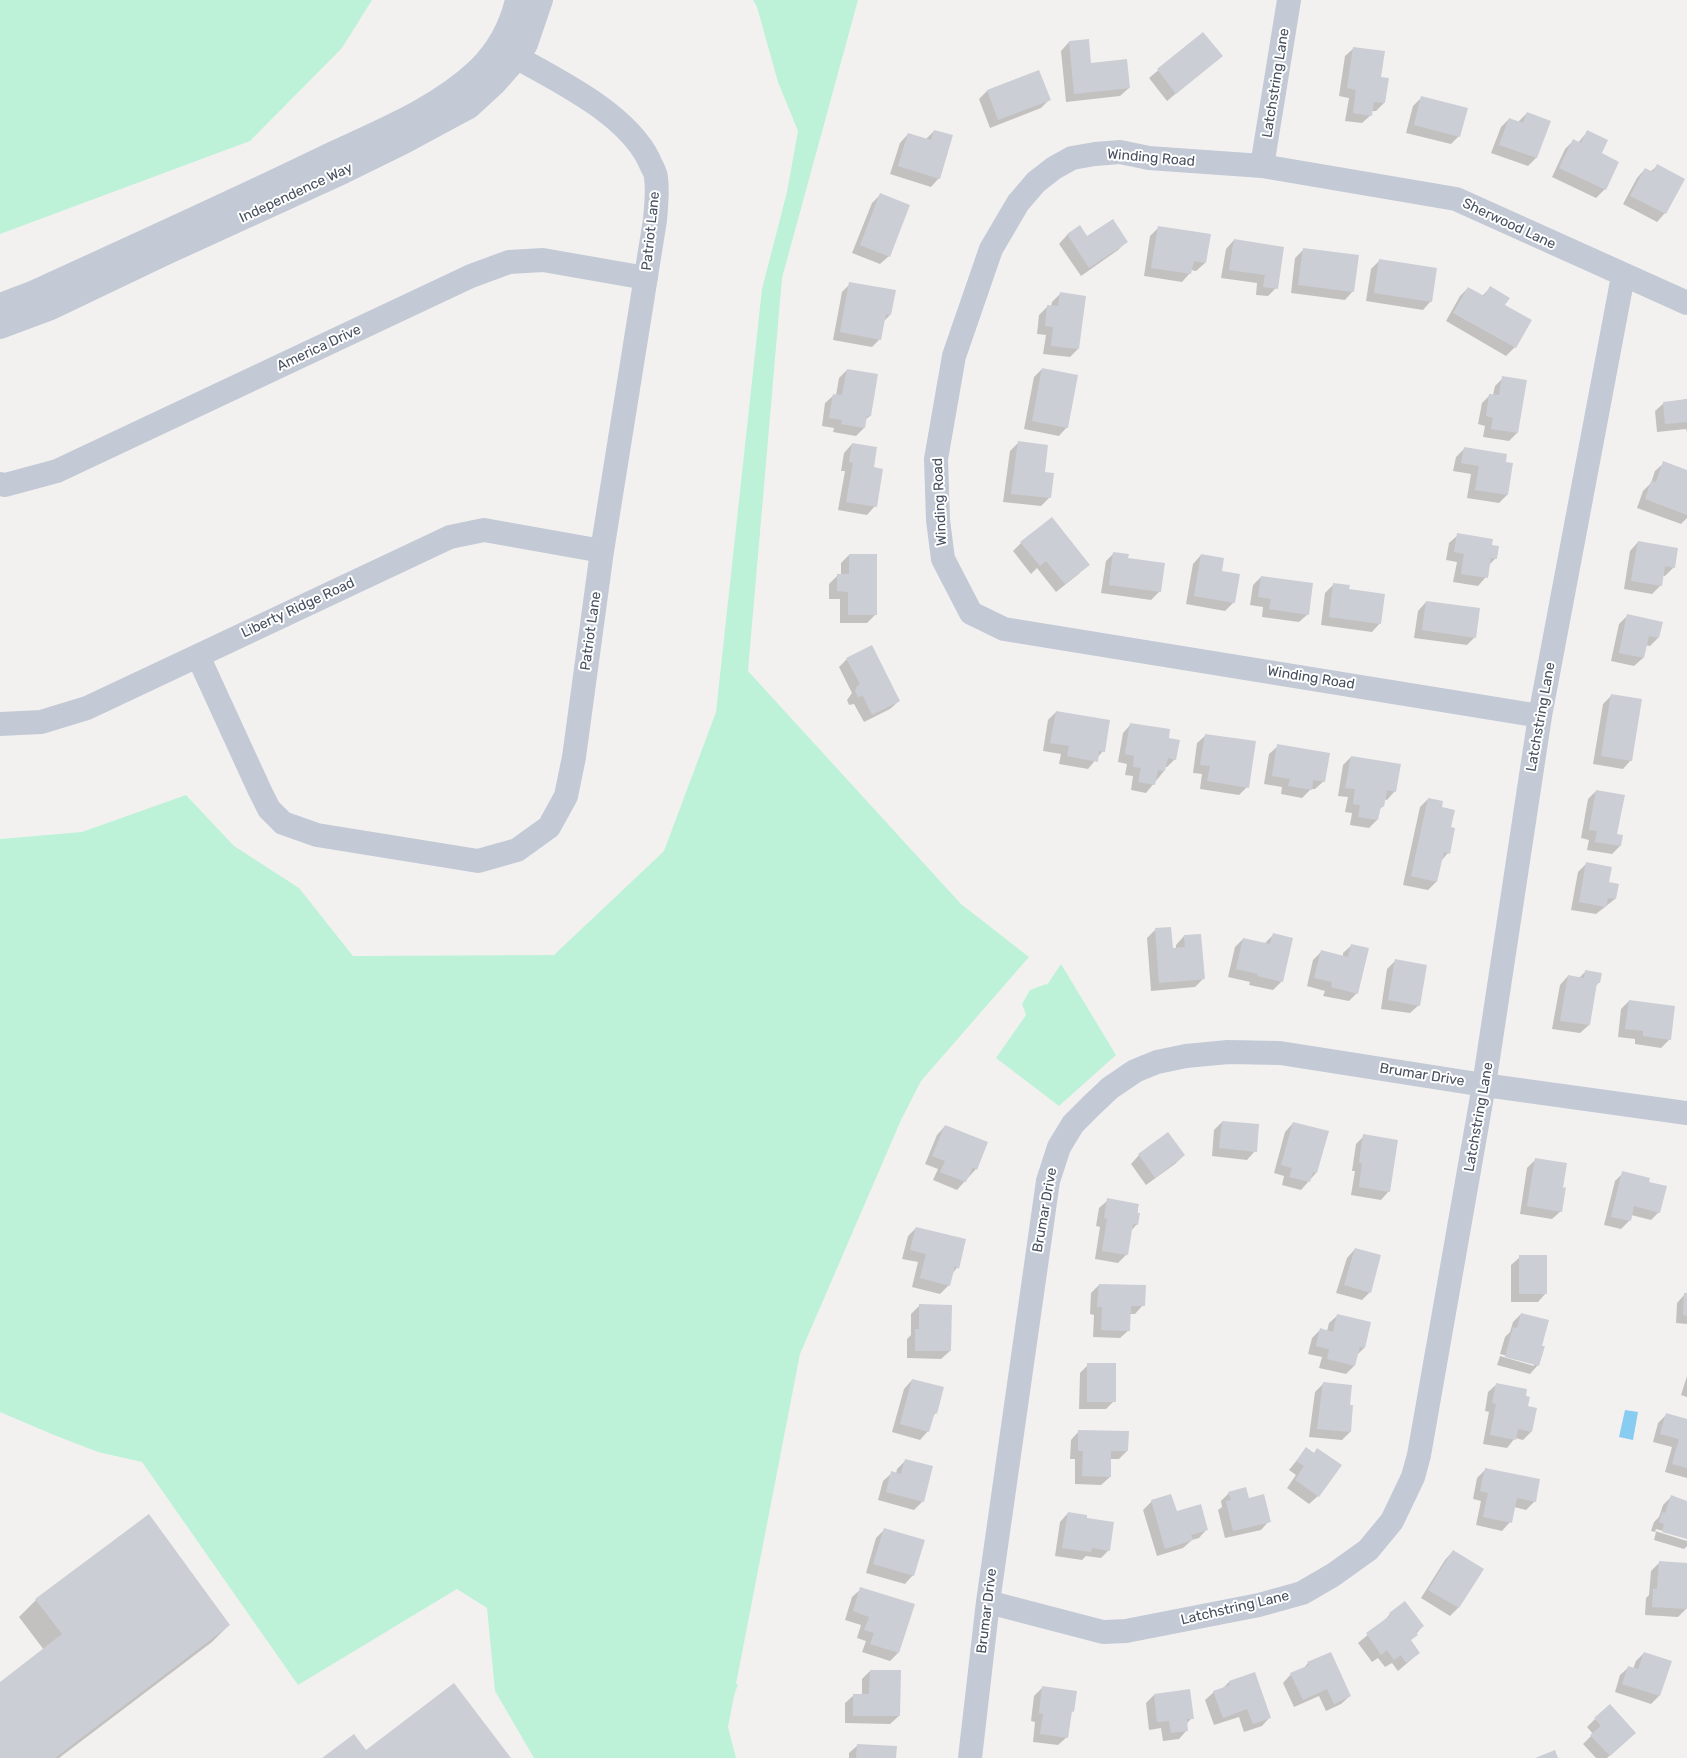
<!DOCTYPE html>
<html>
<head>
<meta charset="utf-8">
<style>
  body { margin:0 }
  canvas { display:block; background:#f3f1f0 }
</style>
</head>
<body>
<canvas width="1687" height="1758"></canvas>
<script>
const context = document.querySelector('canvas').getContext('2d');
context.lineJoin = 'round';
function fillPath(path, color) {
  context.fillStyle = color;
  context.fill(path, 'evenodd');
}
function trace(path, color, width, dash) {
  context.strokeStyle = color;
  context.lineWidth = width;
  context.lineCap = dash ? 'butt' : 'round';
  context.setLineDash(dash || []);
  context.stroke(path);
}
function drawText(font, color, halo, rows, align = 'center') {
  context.font = font + ' Rubik,sans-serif';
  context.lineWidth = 4;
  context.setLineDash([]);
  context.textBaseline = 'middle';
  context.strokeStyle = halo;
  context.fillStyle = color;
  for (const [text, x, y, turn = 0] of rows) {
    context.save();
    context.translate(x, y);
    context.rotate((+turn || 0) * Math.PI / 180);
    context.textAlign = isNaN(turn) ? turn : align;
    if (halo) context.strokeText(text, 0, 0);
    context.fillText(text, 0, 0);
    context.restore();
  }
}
fillPath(new Path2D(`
  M0,0H372L342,48L250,141L0,234Z
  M753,0H858L782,278L748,671L961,904L1029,957L921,1081L901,1120L800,1354L736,1684H738L734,1696L728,1727L736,1758H534L495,1691L487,1608L457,1589L298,1685L142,1462L98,1452L54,1435L0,1412V839L82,832L186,795L234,846L299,888L353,956L554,955L664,851L716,712L762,289L787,192L798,131L778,82L757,7Z
  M1061,964L1116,1055L1059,1106L996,1058L1026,1015L1022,1004L1030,990L1046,984L1047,985Z`), '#bdf2d9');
fillPath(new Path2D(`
  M1625,1410L1638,1412L1633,1440L1619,1437Z`), '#88ccf1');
fillPath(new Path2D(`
  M1203,33L1221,56L1167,101L1149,78Z
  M1069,42L1090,64L1129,88L1120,96L1066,102L1061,51Z
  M1354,48L1380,78L1384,103L1376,111H1371V115L1362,123L1345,121L1349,98L1339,96L1345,56Z
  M987,91L1049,100L1041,108L990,128L979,99Z
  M1422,97L1459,136L1451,144L1406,133L1413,106Z
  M1527,113L1536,158L1528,166L1491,153L1501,127L1509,119L1518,122Z
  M934,131L939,178L931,187L890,174L900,143L908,134L925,140Z
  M1587,132L1600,154L1605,189L1596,198L1552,177L1565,149L1573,141L1578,143Z
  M1657,166L1665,213L1657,222L1623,204L1637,178L1645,169L1650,172Z
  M881,194L889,256L880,264L852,253L872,203Z
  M1080,227L1087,237L1126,242L1118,250L1081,276L1059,244L1067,235Z
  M1159,227L1205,263L1196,271L1191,270L1190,273L1182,282L1144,276L1150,236Z
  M1234,240L1283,248L1276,288L1268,296L1256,295L1257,283L1221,278L1226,249Z
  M1304,249L1353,291L1345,300L1291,293L1295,258Z
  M1379,261L1431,301L1423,310L1366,301L1371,269Z
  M850,284L890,315L884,321L880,339L872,347L833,340L842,292Z
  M1468,288L1482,296L1490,288L1503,306L1530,321L1515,347L1506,356L1446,321L1460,296Z
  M1060,294L1078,349L1070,357L1043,354L1046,335L1037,334L1039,315L1048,306L1051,307L1052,302Z
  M1042,369L1067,427L1059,436L1024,429L1034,377Z
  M847,370L870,416L865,420L864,428L856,436L833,432L834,428L822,426L825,403L834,395H836L839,378Z
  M1503,378L1525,381L1517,433L1509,441L1483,437L1485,426L1478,424L1482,403L1490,395H1493L1495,386Z
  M1687,399V432L1686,429L1657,432L1655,411L1664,403Z
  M1018,443L1043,473L1049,498L1041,506L1003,502L1010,451Z
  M852,444L872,468L875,506L867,515L838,510L845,471H841L844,453Z
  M1464,449L1505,463L1507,495L1499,503L1467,498L1471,474L1453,471L1456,457Z
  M1664,463L1687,471V518L1681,524L1637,508L1643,491L1651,483L1655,471Z
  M1458,535L1490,546L1496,558L1488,566L1486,577L1478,586L1453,582L1457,562L1446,560L1449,543Z
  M1638,542L1674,567L1665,576L1662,575L1661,585L1652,594L1624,589L1630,551Z
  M1021,543L1080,573L1056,592L1037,568L1031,574L1013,551Z
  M1114,553L1127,559L1160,591L1151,600L1101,593L1106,561Z
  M849,555L876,614L867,623H840V599H829V584L838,575H841V563Z
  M1201,555L1220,572L1234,602L1225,611L1186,604L1193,564Z
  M1261,577L1308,614L1299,622L1262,617L1263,607L1250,605L1253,585Z
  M1333,585L1348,590L1380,623L1372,632L1321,625L1325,593Z
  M1426,602L1475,637L1467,645L1414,638L1418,611Z
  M1627,616L1658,638L1650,646L1645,645L1643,658L1634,666L1611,661L1619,624Z
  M847,659L899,701L890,709L864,722L854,704L849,705L847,700L852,693L839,667Z
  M1611,696L1631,760L1623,769L1593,764L1603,704Z
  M1056,712L1103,751L1088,769L1059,764L1061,754L1043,751L1048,720Z
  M1131,724L1167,739L1175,759L1167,767H1165L1164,771L1146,793L1131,790L1133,776L1125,775L1127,764L1118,762L1123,733Z
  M1206,735L1247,787L1239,795L1200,789L1202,774L1193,773L1197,743Z
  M1278,746L1324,781L1315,789H1311L1302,798L1281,794L1282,787L1264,784L1269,754Z
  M1351,757L1395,791L1387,800L1384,799L1383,806L1379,810L1377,820L1369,828L1350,825L1352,813L1345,812L1348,797L1338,796L1343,765Z
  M1596,791L1620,846L1612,854L1587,850L1589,840L1581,838L1588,799Z
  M1428,799L1441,808L1448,853L1441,861L1436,882L1428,890L1403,885L1420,807Z
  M1586,864L1608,883L1615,899L1596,914L1571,910L1578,872Z
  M1155,930L1172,949H1176V945L1184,936L1203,979L1195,987L1151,991L1147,938Z
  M1273,935L1292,939L1281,982L1273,990L1249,985L1250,982L1228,977L1235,947L1243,939L1264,944Z
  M1352,945L1357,993L1349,1001L1323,996L1325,991L1307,986L1313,960L1321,952L1343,957V953Z
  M1396,960L1419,1005L1410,1013L1381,1009L1387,969Z
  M1586,971L1599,982L1596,986L1589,1025L1580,1033L1552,1029L1560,985L1568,976L1579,978Z
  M1629,1001L1670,1039L1661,1048L1635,1044V1039L1618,1037L1621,1009Z
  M1222,1122L1255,1151L1247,1160L1212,1156L1214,1130Z
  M1293,1123L1316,1173L1301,1190L1282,1185L1284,1176L1274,1173L1285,1132Z
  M945,1126L986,1143L976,1169L957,1190L933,1180L938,1169L925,1164L937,1135Z
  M1364,1136L1389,1191L1381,1200L1351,1195L1355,1171H1352L1356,1144Z
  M1139,1155H1184L1175,1164L1146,1185L1131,1164Z
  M1535,1160L1561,1211L1552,1219L1520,1214L1527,1168Z
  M1623,1173L1647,1183L1659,1212L1651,1220L1631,1215L1629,1221L1621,1229L1604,1225L1615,1181Z
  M1108,1200L1138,1205L1137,1224L1131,1231L1127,1254L1118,1263L1095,1259L1100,1227L1096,1226L1099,1208Z
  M916,1228L965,1240L957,1268L952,1274L949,1285L940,1294L912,1287L918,1262L902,1259L908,1236Z
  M1355,1249L1370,1292L1362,1300L1336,1293L1347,1258Z
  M1520,1257L1546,1293L1538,1302H1511V1265Z
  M1099,1285L1143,1305L1135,1314H1129V1330L1120,1338L1093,1337L1094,1315L1090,1314L1091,1293Z
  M1685,1294H1687V1324L1676,1323L1677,1303Z
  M920,1305L950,1351L941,1359L907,1358V1339L911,1335V1314Z
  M1521,1314L1541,1346L1538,1365L1530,1374L1497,1365L1500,1356L1534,1366V1363L1500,1354L1505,1337L1510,1332L1513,1322Z
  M1338,1315L1370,1323L1364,1348L1357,1355L1354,1366L1346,1374L1319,1368L1322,1357L1308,1354L1312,1338L1320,1330L1327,1331L1329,1323Z
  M1088,1365L1114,1401L1106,1409H1079L1080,1373Z
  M1687,1376V1397L1681,1395Z
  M912,1380L943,1388L936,1413L932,1417L928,1431L920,1440L892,1432L904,1389Z
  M1323,1384L1349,1406L1350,1432L1342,1440L1309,1437L1315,1392Z
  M1497,1384L1527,1407L1531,1432L1523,1440L1515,1438L1507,1448L1483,1444L1489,1412L1485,1411L1488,1392Z
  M1666,1415L1687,1420V1478L1665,1472L1672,1447L1653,1442L1658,1423Z
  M1079,1431L1127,1451L1119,1459H1110V1477L1101,1485L1075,1484V1459H1070L1071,1440Z
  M1306,1449L1313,1454L1318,1449V1496L1309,1504L1287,1488L1296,1475L1289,1470Z
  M906,1460L923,1501L914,1510L878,1500L883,1481L892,1473L896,1474L897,1469Z
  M1485,1470L1535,1501L1526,1510L1514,1507L1510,1522L1502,1531L1476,1525L1481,1501L1473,1499L1477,1478Z
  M1229,1493L1248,1499L1269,1521L1261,1530L1225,1538L1218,1510L1222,1507L1221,1501Z
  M1671,1497L1687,1502V1538L1656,1529L1655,1531L1687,1541V1546L1684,1549L1654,1540L1656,1532L1651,1531L1654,1522L1659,1517L1663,1505Z
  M1152,1501L1176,1513L1207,1529L1199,1538L1192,1540L1183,1548L1157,1556L1143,1510Z
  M1068,1513L1086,1519L1109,1550L1101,1558L1086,1556L1082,1560L1055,1556L1060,1522Z
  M148,1515L229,1625L212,1642L59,1758H0V1683L44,1650L19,1617L36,1600Z
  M884,1530L913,1575L905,1584L866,1573L876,1538Z
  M1453,1551L1482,1569L1458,1608L1450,1616L1421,1598L1445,1560Z
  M1659,1563L1687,1564L1686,1609L1678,1617L1645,1615L1646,1598L1649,1595L1651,1571Z
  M861,1589L898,1653L890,1661L862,1652L866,1641L857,1638L861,1625L845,1620L852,1597Z
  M1405,1602L1423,1626L1410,1641L1419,1653L1398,1671L1392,1663L1385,1667L1378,1658L1372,1662L1358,1643L1382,1623L1390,1614Z
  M1644,1653L1659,1696L1651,1704L1615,1692L1620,1675L1629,1667L1633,1669L1636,1661Z
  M1308,1663L1350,1696L1341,1704L1326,1711L1319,1696L1294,1707L1283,1683L1291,1674L1302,1670Z
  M870,1671L899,1716L890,1724L845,1723V1703L854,1695H862V1679Z
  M1229,1682L1270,1717L1262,1726L1244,1732L1239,1717L1214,1725L1205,1700L1214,1692L1223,1688Z
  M1042,1688L1073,1711L1070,1714L1067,1737L1058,1745L1033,1742L1035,1722L1031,1721L1034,1696Z
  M1154,1695L1192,1718L1186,1724L1187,1730L1179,1739L1163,1741L1161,1728L1149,1730L1146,1703Z
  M1595,1719L1626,1741L1607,1758H1596L1583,1744L1593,1734L1587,1727Z
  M858,1745L895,1758H849V1753Z`), '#0003');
fillPath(new Path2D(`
  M1203,32L1223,56L1176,94L1157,69Z
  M1089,39L1091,63L1127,59L1130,88L1074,94L1069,41Z
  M1353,47L1385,51L1381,77L1389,78L1385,103L1374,102L1372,116L1353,113L1356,90L1347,88Z
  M1039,70L1051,100L998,120L987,90Z
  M1421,96L1468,108L1460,137L1414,125Z
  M1527,112L1551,121L1537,158L1499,145L1509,118L1523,123Z
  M934,130L953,135L940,179L898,166L908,133L931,140Z
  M1587,130L1608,140L1602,153L1619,162L1606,190L1559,168L1573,139L1581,143Z
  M1657,164L1685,179L1666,214L1630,196L1645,168L1653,172Z
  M880,193L910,205L890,257L860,245Z
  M1113,219L1128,242L1089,268L1067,234L1080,225L1087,236Z
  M1158,226L1211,234L1206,263L1194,261L1191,274L1151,268Z
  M1234,239L1284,247L1278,289L1263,287L1265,275L1229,270Z
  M1303,248L1359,255L1354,292L1298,285Z
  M1379,259L1437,268L1432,302L1374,293Z
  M849,282L896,290L891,315L886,314L881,340L840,332Z
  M1490,286L1510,298L1505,305L1532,320L1516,348L1453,313L1468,287L1484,296Z
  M1060,292L1086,296L1079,349L1051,346L1053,327L1045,326L1047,305L1058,306Z
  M1042,368L1078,375L1068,428L1032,421Z
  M847,369L878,374L871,416H867L865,428L841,424L842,420L829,418L833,394L842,395Z
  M1502,376L1527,380L1518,433L1491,429L1493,418L1486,416L1489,394L1499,395Z
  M1687,399V422L1665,424L1663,402Z
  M1018,441L1048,445L1045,472L1054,473L1051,498L1011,494Z
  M852,443L877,447L874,467L883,469L877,507L846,502L853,463L849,462Z
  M1464,447L1507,454L1506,462L1513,463L1508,495L1475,490L1479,466L1461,463Z
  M1663,461L1687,470V515L1645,499L1651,481L1656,482Z
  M1052,517L1090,565L1065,584L1046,561L1040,566L1020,542Z
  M1457,533L1493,539L1492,545L1499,546L1497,559L1491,558L1488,578L1461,574L1464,554L1454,552Z
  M1638,541L1678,548L1675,568L1665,566L1662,586L1631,581Z
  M1113,552L1129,554L1128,558L1165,563L1161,592L1109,585Z
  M849,554H877V615H848V592L837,591V574H849Z
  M1201,554L1224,558L1222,571L1240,574L1235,603L1194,596Z
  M1261,576L1313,583L1309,615L1269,609L1271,599L1258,597Z
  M1333,583L1350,585L1349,589L1385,594L1381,624L1329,617Z
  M1426,601L1480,608L1476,638L1422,630Z
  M1627,614L1663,622L1659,638L1649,636L1644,658L1619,653Z
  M872,645L900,701L872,715L863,696L858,697L855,691L857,686L860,684L846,658Z
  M1611,694L1642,699L1632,761L1601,756Z
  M1056,711L1110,720L1105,752L1099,751L1098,762L1067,756L1069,746L1050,743Z
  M1130,723L1170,729L1169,738L1180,740L1176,760L1168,758L1165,771L1158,770L1155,785L1138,782L1141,768L1133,767L1134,756L1125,754Z
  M1205,734L1256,741L1249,788L1207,781L1210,766L1200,765Z
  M1277,744L1330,753L1325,782L1313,780L1312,790L1288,786L1290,779L1272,776Z
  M1351,756L1401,764L1396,792L1387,790L1384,807L1381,806L1378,820L1358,817L1360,805L1353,804L1355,789L1345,788Z
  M1596,790L1625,795L1617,834L1623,835L1621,846L1595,842L1597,831L1589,830Z
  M1428,798L1443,801L1442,807L1455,810L1451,827L1455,828L1450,854L1444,852L1437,882L1411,876Z
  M1586,862L1612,867L1609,882L1619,884L1616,899L1608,898L1606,907L1579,902Z
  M1171,927L1173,948L1185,947L1184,935L1201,934L1205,979L1159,983L1155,928Z
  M1273,933L1293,938L1283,982L1257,976L1258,974L1236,969L1243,938L1270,944Z
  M1351,944L1369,948L1358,994L1331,987L1332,982L1314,978L1321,950L1348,957Z
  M1395,959L1427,965L1420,1006L1388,1000Z
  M1585,970L1602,973L1600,983H1597L1590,1025L1560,1021L1568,975L1584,978Z
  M1629,1000L1675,1006L1671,1040L1643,1036V1031L1625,1029Z
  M1222,1121L1259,1124L1257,1152L1219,1148Z
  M1293,1122L1329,1131L1317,1173L1313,1172L1310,1182L1289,1177L1292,1168L1281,1165Z
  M945,1125L988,1142L977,1170L973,1167L966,1182L940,1172L945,1161L932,1156Z
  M1168,1132L1185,1155L1155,1178L1138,1154Z
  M1363,1134L1398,1140L1390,1192L1359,1187L1362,1163H1359Z
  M1535,1158L1567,1163L1563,1188L1566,1187L1562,1212L1527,1206Z
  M1622,1171L1650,1178L1649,1182L1667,1186L1660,1213L1634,1206L1631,1221L1611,1217Z
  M1107,1198L1139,1204L1137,1213H1140L1138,1225L1133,1224L1128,1255L1102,1251L1107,1219L1104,1218Z
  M916,1227L966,1239L959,1269L955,1266L950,1286L920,1278L926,1254L910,1250Z
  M1355,1248L1381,1255L1371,1293L1344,1285Z
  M1519,1255H1547V1294H1519Z
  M1099,1284L1146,1285L1145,1306H1131L1130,1331L1101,1330L1102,1307H1097Z
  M1684,1293H1687V1316L1683,1315Z
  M919,1304L952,1305L951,1351H915V1329H919Z
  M1521,1313L1549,1320L1542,1346H1545L1539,1366L1505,1357L1513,1327L1517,1328Z
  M1337,1314L1371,1322L1365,1348L1360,1347L1355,1366L1327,1359L1329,1349L1316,1346L1320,1328L1333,1332Z
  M1087,1363H1116V1402H1087Z
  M912,1379L944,1387L937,1414L935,1412L929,1432L900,1424Z
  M1323,1382L1352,1385L1350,1405H1353L1351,1432L1317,1429Z
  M1496,1383L1527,1389L1526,1396L1530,1397L1528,1406L1537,1408L1532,1432L1518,1429L1516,1440L1490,1435L1496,1404L1492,1403Z
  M1666,1413L1687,1419V1468L1672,1464L1679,1439L1660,1434Z
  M1078,1430L1129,1431L1128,1451H1111V1477L1082,1476L1083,1451H1078Z
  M1306,1447L1314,1453L1317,1448L1342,1465L1319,1497L1295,1480L1304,1466L1296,1461Z
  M905,1459L933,1466L924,1502L886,1492L891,1471L901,1474Z
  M1485,1468L1540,1479L1536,1502L1517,1498L1512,1523L1483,1517L1488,1493L1480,1491Z
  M1246,1487L1249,1498L1264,1494L1271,1522L1233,1531L1226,1501L1231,1500L1228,1492Z
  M1171,1494L1177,1511L1201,1504L1208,1530L1191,1535L1193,1540L1165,1549L1151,1500Z
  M1671,1495L1687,1501V1539L1662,1532L1664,1524L1659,1522L1662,1512L1665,1513Z
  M1068,1512L1087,1515V1518L1114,1522L1110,1551L1092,1548L1091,1552L1062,1548Z
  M149,1514L230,1625L55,1758H0V1682L62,1634L35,1599Z
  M884,1528L925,1540L914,1576L873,1564Z
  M1453,1550L1484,1569L1459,1608L1428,1590Z
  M1659,1561L1687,1563V1609L1652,1607L1653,1589H1657Z
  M860,1587L915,1604L899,1653L870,1644L874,1633L864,1630L869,1617L853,1611Z
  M1405,1601L1424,1626L1416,1632L1418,1635L1411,1640L1420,1653L1406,1663L1401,1655L1394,1660L1387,1650L1381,1655L1366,1633L1391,1615L1389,1613Z
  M1331,1652L1351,1696L1334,1704L1327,1689L1303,1700L1290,1673L1309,1665L1307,1662Z
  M1644,1652L1672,1661L1660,1696L1622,1684L1628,1666L1638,1669Z
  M870,1670H901L900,1716H853V1694H869Z
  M1255,1672L1271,1718L1253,1724L1247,1709L1223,1718L1213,1691L1230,1685L1229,1681Z
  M454,1683L511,1758H322L354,1734L366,1750Z
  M1042,1686L1077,1691L1074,1712L1072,1711L1068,1738L1040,1734L1043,1714L1039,1713Z
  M1190,1689L1194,1719H1187L1188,1731L1171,1733L1169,1721L1157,1722L1154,1694Z
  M1610,1704L1636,1733L1610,1756L1590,1735L1601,1726L1594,1718Z
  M857,1744L897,1746L896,1758H856Z
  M1555,1750L1558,1758H1535Z`), '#ccced6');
trace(new Path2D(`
  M1262,166L1289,0
  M0,305L32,293C130,248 228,204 325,157C378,132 436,110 479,69C498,50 511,26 517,0
  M0,327L51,308L164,254L343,172L404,142L469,107L494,84L517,58L526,44L541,0
  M0,484L5,485L57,471L471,276L509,262L543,260L646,278
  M198,656L260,791L269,809L283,823L317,835L478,861L517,850L549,827L566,796L574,757L602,551L655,220C656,206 658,191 656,178C656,172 651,166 649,160C624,109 546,75 498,47
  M1540,716L1004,629L971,613L943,559L938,520L936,459L954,356L991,249L1018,203L1036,182L1054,168L1072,158L1095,154L1120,152L1149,158L1262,166L1456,199L1687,303
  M0,724L41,722L87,708L450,537L484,530L602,551
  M988,1602L1103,1632L1126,1631L1259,1605L1302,1593L1333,1575L1368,1550L1392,1521L1413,1477L1419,1455L1484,1085L1540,716L1623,276
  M970,1758L988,1602L1048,1181L1059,1147L1073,1124L1092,1105L1110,1088L1135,1071L1157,1062L1186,1056L1228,1052L1280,1053L1484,1085L1687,1113`), '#c3cad6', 24);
drawText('14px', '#47505f', '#fff', [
  ["Latchstring Lane",1276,83,-81],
  ["Winding Road",1151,158,5],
  ["Independence Way",296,193,-25],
  ["Sherwood Lane",1509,224,25],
  ["Patriot Lane",651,231,-84],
  ["America Drive",319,348,-25],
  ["Winding Road",940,502,-93],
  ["Liberty Ridge Road",298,608,-25],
  ["Patriot Lane",591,631,-82],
  ["Winding Road",1311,678,9],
  ["Latchstring Lane",1541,717,-80],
  ["Brumar Drive",1422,1075,9],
  ["Latchstring Lane",1479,1117,-80],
  ["Brumar Drive",1045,1210,-80],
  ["Latchstring Lane",1235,1608,-13],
  ["Brumar Drive",987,1611,-83]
]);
</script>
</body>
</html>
